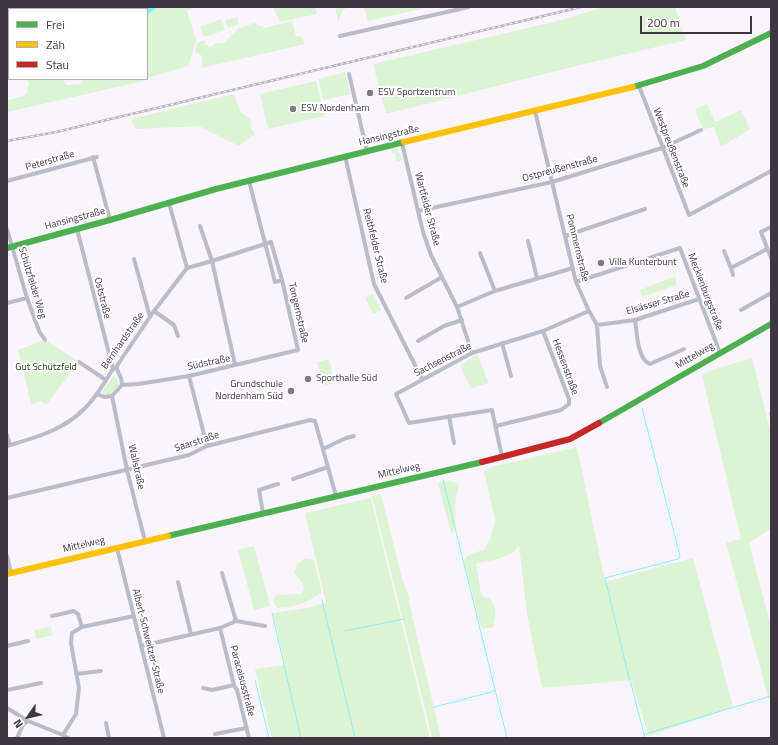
<!DOCTYPE html>
<html>
<head>
<meta charset="utf-8">
<style>
  body { margin:0 }
  #map { position:relative; width:778px; height:745px; overflow:hidden; background:#faf4fc; font-family:"Titillium Web",sans-serif }
  canvas { display:block }
  .frame { position:absolute; inset:0; border:8px solid #3e3640; pointer-events:none }
  .legend { position:absolute; left:8px; top:8px; width:140px; height:72px; box-sizing:border-box; background:#fff; border:1px solid #b2afb3; margin:0; padding:5px 7px; list-style:none; font-size:12px; color:#3e3640 }
  .legend li { display:flex; align-items:center; gap:8px; height:20px }
  .legend b { width:20px; border:1px solid #b2afb3 }
  .north { position:absolute; left:8px; top:697px; width:40px; height:40px; -webkit-text-stroke:3px #fff; paint-order:stroke; rotate:236deg; font-size:11px; font-weight:700; line-height:16px; text-align:center; color:#3e3640 }
  .north::after { content:''; display:block; margin:auto; width:14px; height:18px; background:#3e3640; clip-path:polygon(50% 0,100% 100%,50% 72%,0 100%) }
  .scale { position:absolute; left:640px; top:16px; width:112px; height:18px; box-sizing:border-box; border:2px solid #3e3640; border-top:0; padding-left:5px; font-size:12px; line-height:14px; white-space:nowrap; color:#3e3640; -webkit-text-stroke:3px #fff; paint-order:stroke }
</style>
</head>
<body>
<div id="map">
<canvas width="778" height="745"></canvas>
<div class="frame"></div>
<ul class="legend">
<li><b style="height:5px;background:#4caf50"></b>Frei</li>
<li><b style="height:5px;background:#ffc107"></b>Zäh</li>
<li><b style="height:5px;background:#c62828"></b>Stau</li>
</ul>
<div class="north">N</div>
<div class="scale">200 m</div>
</div>
<script>
const context = document.querySelector('canvas').getContext('2d');
context.lineJoin = 'round';
function fillPath(path, color) {
  context.fillStyle = color;
  context.fill(path, 'evenodd');
}
function trace(path, color, width, dash) {
  context.strokeStyle = color;
  context.lineWidth = width;
  context.lineCap = dash ? 'butt' : 'round';
  context.setLineDash(dash || []);
  context.stroke(path);
}
function drawText(font, color, halo, rows, align = 'center') {
  context.font = font + ' "Titillium Web",sans-serif';
  context.lineWidth = 4;
  context.setLineDash([]);
  context.textBaseline = 'middle';
  context.strokeStyle = halo;
  context.fillStyle = color;
  for (const [text, x, y, turn = 0] of rows) {
    context.save();
    context.translate(x, y);
    context.rotate((+turn || 0) * Math.PI / 180);
    context.textAlign = isNaN(turn) ? turn : align;
    if (halo) context.strokeText(text, 0, 0);
    context.fillText(text, 0, 0);
    context.restore();
  }
}
fillPath(new Path2D(`
  M7,7H167L170,9L174,7H197L187,11L196,40L188,66L147,78V9H9V70L7,71Z
  M273,7H315L317,14L280,22Z
  M335,7H348L343,10L338,21Z
  M364,7H429L368,21Z
  M604,7H675L686,40L576,66L386,114L373,64L562,20Z
  M237,17L239,24L228,28L225,21Z
  M221,19L225,30L204,37L200,27Z
  M292,21L296,36L301,37L305,44L202,68V56L195,51L197,43L205,40V44L210,48L216,43L223,44L238,29L254,23L265,28Z
  M345,72L350,94L323,100L319,79Z
  M27,79H62L66,85L56,90L66,85L81,84L83,81L82,79H142L144,81L7,112V98L9,100L24,96L26,93L28,95L27,92L28,87L30,85Z
  M316,81L325,116L268,129L260,94Z
  M234,94L240,111L251,120L250,126L255,134L239,146L199,126L135,129L131,119Z
  M707,104L715,122L741,110L750,129L721,147L714,127L703,129L695,110Z
  M398,149L402,160L396,162L395,152L392,153L391,150Z
  M675,276L677,285L642,297L640,290Z
  M373,294L381,310L373,314L365,298Z
  M45,340L79,362L46,405L41,401L31,404L18,350Z
  M477,354L489,383L471,388L460,366Z
  M752,358L771,434V528L749,543L771,627V699L769,700L726,543L741,539L702,375L709,371Z
  M329,359L335,383L323,386L317,362Z
  M113,376L118,379L119,385L110,395L103,394L102,392Z
  M577,447L605,582L693,558L733,707L649,736L631,680L542,688L527,614L519,545C511,560 491,559 476,564L481,594L484,597L490,599C497,608 496,617 493,627L484,629L481,626L464,563L466,557L473,553L484,550L491,537L495,520L484,471L492,467Z
  M451,481L457,483L459,488C451,504 459,521 453,533L451,532L438,483Z
  M381,494L402,579L408,594L411,611L441,738H432L372,496Z
  M371,498L430,738H272L255,669L285,665L273,613L307,608L326,603L305,513Z
  M254,546L270,606L254,610L238,550Z
  M306,558L314,560L321,589V593C306,603 296,607 278,608L274,603L273,599L277,595L301,594L304,590L302,582L294,573L297,564Z
  M51,627L52,635L36,639L34,630Z`), '#dcf4d3');
fillPath(new Path2D(`
  M7,7H158L147,15V9H9V70L7,71Z`), '#84f0f7');
trace(new Path2D(`
  M642,408L680,556L678,559L605,578L630,682L631,684L645,738
  M769,413L771,419
  M443,479L507,738
  M322,600L355,738
  M272,613L301,738
  M344,631L404,619
  M255,680L269,738
  M434,707L495,691
  M645,734L771,696`), '#84f0f7', 1);
trace(new Path2D(`
  M340,36L469,7
  M349,74L367,151
  M639,86L689,215L771,171
  M535,111L576,282L589,311L597,325L600,366L607,387
  M402,143L423,232L431,255L457,307L472,353
  M345,156L374,284L422,379
  M93,157L110,220
  M7,181L97,157
  M249,181L275,282L282,280
  M418,211L552,182L662,148L701,130
  M200,226L212,261L235,365
  M771,227L761,232L771,258
  M7,229L27,298L39,331L45,340
  M77,229L113,369
  M565,236L645,209
  M528,241L537,278
  M724,251L731,268L767,249
  M480,253L495,291
  M134,259L150,317
  M731,268L733,275
  M576,282L680,248L720,353
  M406,298L442,277
  M7,303L27,298
  M457,307L495,291L573,268
  M741,310L771,293
  M154,311L174,325L178,336
  M635,320C637,332 637,359 650,364L684,349
  M597,325L635,320L699,299
  M418,341L444,326L462,320
  M502,343L511,376
  M79,362L106,380
  M189,376L207,446
  M122,385L138,384L189,376L298,350L282,280L271,242L212,261L187,268
  M97,394L104,397L112,396L122,385L121,378L116,367
  M112,396L127,470L145,541
  M449,416L454,443
  M496,426L561,410L569,404V399L543,331
  M7,435L10,445
  M7,446C34,438 64,430 84,409C96,398 104,383 113,369L116,367L154,311L187,268L169,203
  M323,449L346,438L354,436
  M502,457L492,410L409,423L396,394L472,353L543,331L589,311
  M293,479L328,467
  M7,498L189,455L207,446L310,420L315,421L336,496
  M263,513L259,490L278,484
  M117,548L164,738
  M7,556L11,573
  M222,573L236,621
  M178,582L191,634
  M52,616L74,611L78,614L82,627
  M220,628L234,685L237,690L249,738
  M7,646L28,641
  M141,646L220,628L236,621L265,626
  M76,674L101,671
  M203,688L212,690L234,685
  M7,690L41,683
  M7,708L28,721L63,735L68,738
  M106,723L109,738
  M215,734L246,728
  M63,735L76,714L79,688L71,643L72,633L82,627L134,616
  M17,738L23,725L28,721`), '#b9bdc9', 4);
trace(new Path2D(`
  M633,87L703,66L771,33
  M7,248L110,220L216,189L404,142
  M599,423L771,324
  M168,536L482,462`), '#4caf50', 6);
trace(new Path2D(`
  M404,142L633,87
  M7,574L168,536`), '#ffc107', 6);
trace(new Path2D(`
  M482,462L570,439L599,423`), '#c62828', 6);
const rail = new Path2D(`
  M7,141L56,132L581,7`);
trace(rail, '#b5b5bf', 2.5);
trace(rail, '#fff', 1, [3]);
for (const [x, y, r, color] of [
  [370,93,4,"#807882"],
  [293,109,4,"#807882"],
  [601,263,4,"#807882"],
  [308,379,4,"#807882"],
  [291,391,4,"#807882"]
]) {
  const dot = new Path2D();
  dot.arc(x, y, r, 0, 2 * Math.PI);
  context.fillStyle = color;
  context.fill(dot);
  trace(dot, '#fff', 1.5);
}
drawText('10px', '#3e3640', '#fff', [
  ["ESV Sportzentrum",378,93],
  ["ESV Nordenham",301,109],
  ["Villa Kunterbunt",609,263],
  ["Sporthalle Süd",316,379],
  ["Grundschule",283,385,"right"],
  ["Nordenham Süd",283,397,"right"]
], 'left');
drawText('10px', '#3e3640', '#fff', [
  ["Hansingstraße",389,136,-13],
  ["Westpreußenstraße",671,148,69],
  ["Peterstraße",50,161,-16],
  ["Ostpreußenstraße",560,169,-15],
  ["Wartfelder Straße",427,209,75],
  ["Hansingstraße",75,219,-15],
  ["Reithfelder Straße",375,246,76],
  ["Pommernstraße",577,248,76],
  ["Schützfelder Weg",32,283,73],
  ["Mecklenburgstraße",705,292,69],
  ["Oststraße",102,298,76],
  ["Elsässer Straße",658,303,-16],
  ["Tongernstraße",298,313,77],
  ["Bernhardstraße",123,341,-55],
  ["Mittelweg",695,356,-30],
  ["Sachsenstraße",443,360,-27],
  ["Südstraße",209,363,-12],
  ["Hessenstraße",565,367,70],
  ["Saarstraße",197,442,-18],
  ["Wallstraße",136,467,77],
  ["Mittelweg",399,471,-13],
  ["Mittelweg",84,545,-13],
  ["Albert-Schweitzer-Straße",148,641,76],
  ["Paracelsusstraße",242,681,75]
]);
drawText('10px', '#183e03', '#fff', [
  ["Gut Schützfeld",46,368]
]);
</script>
</body>
</html>
